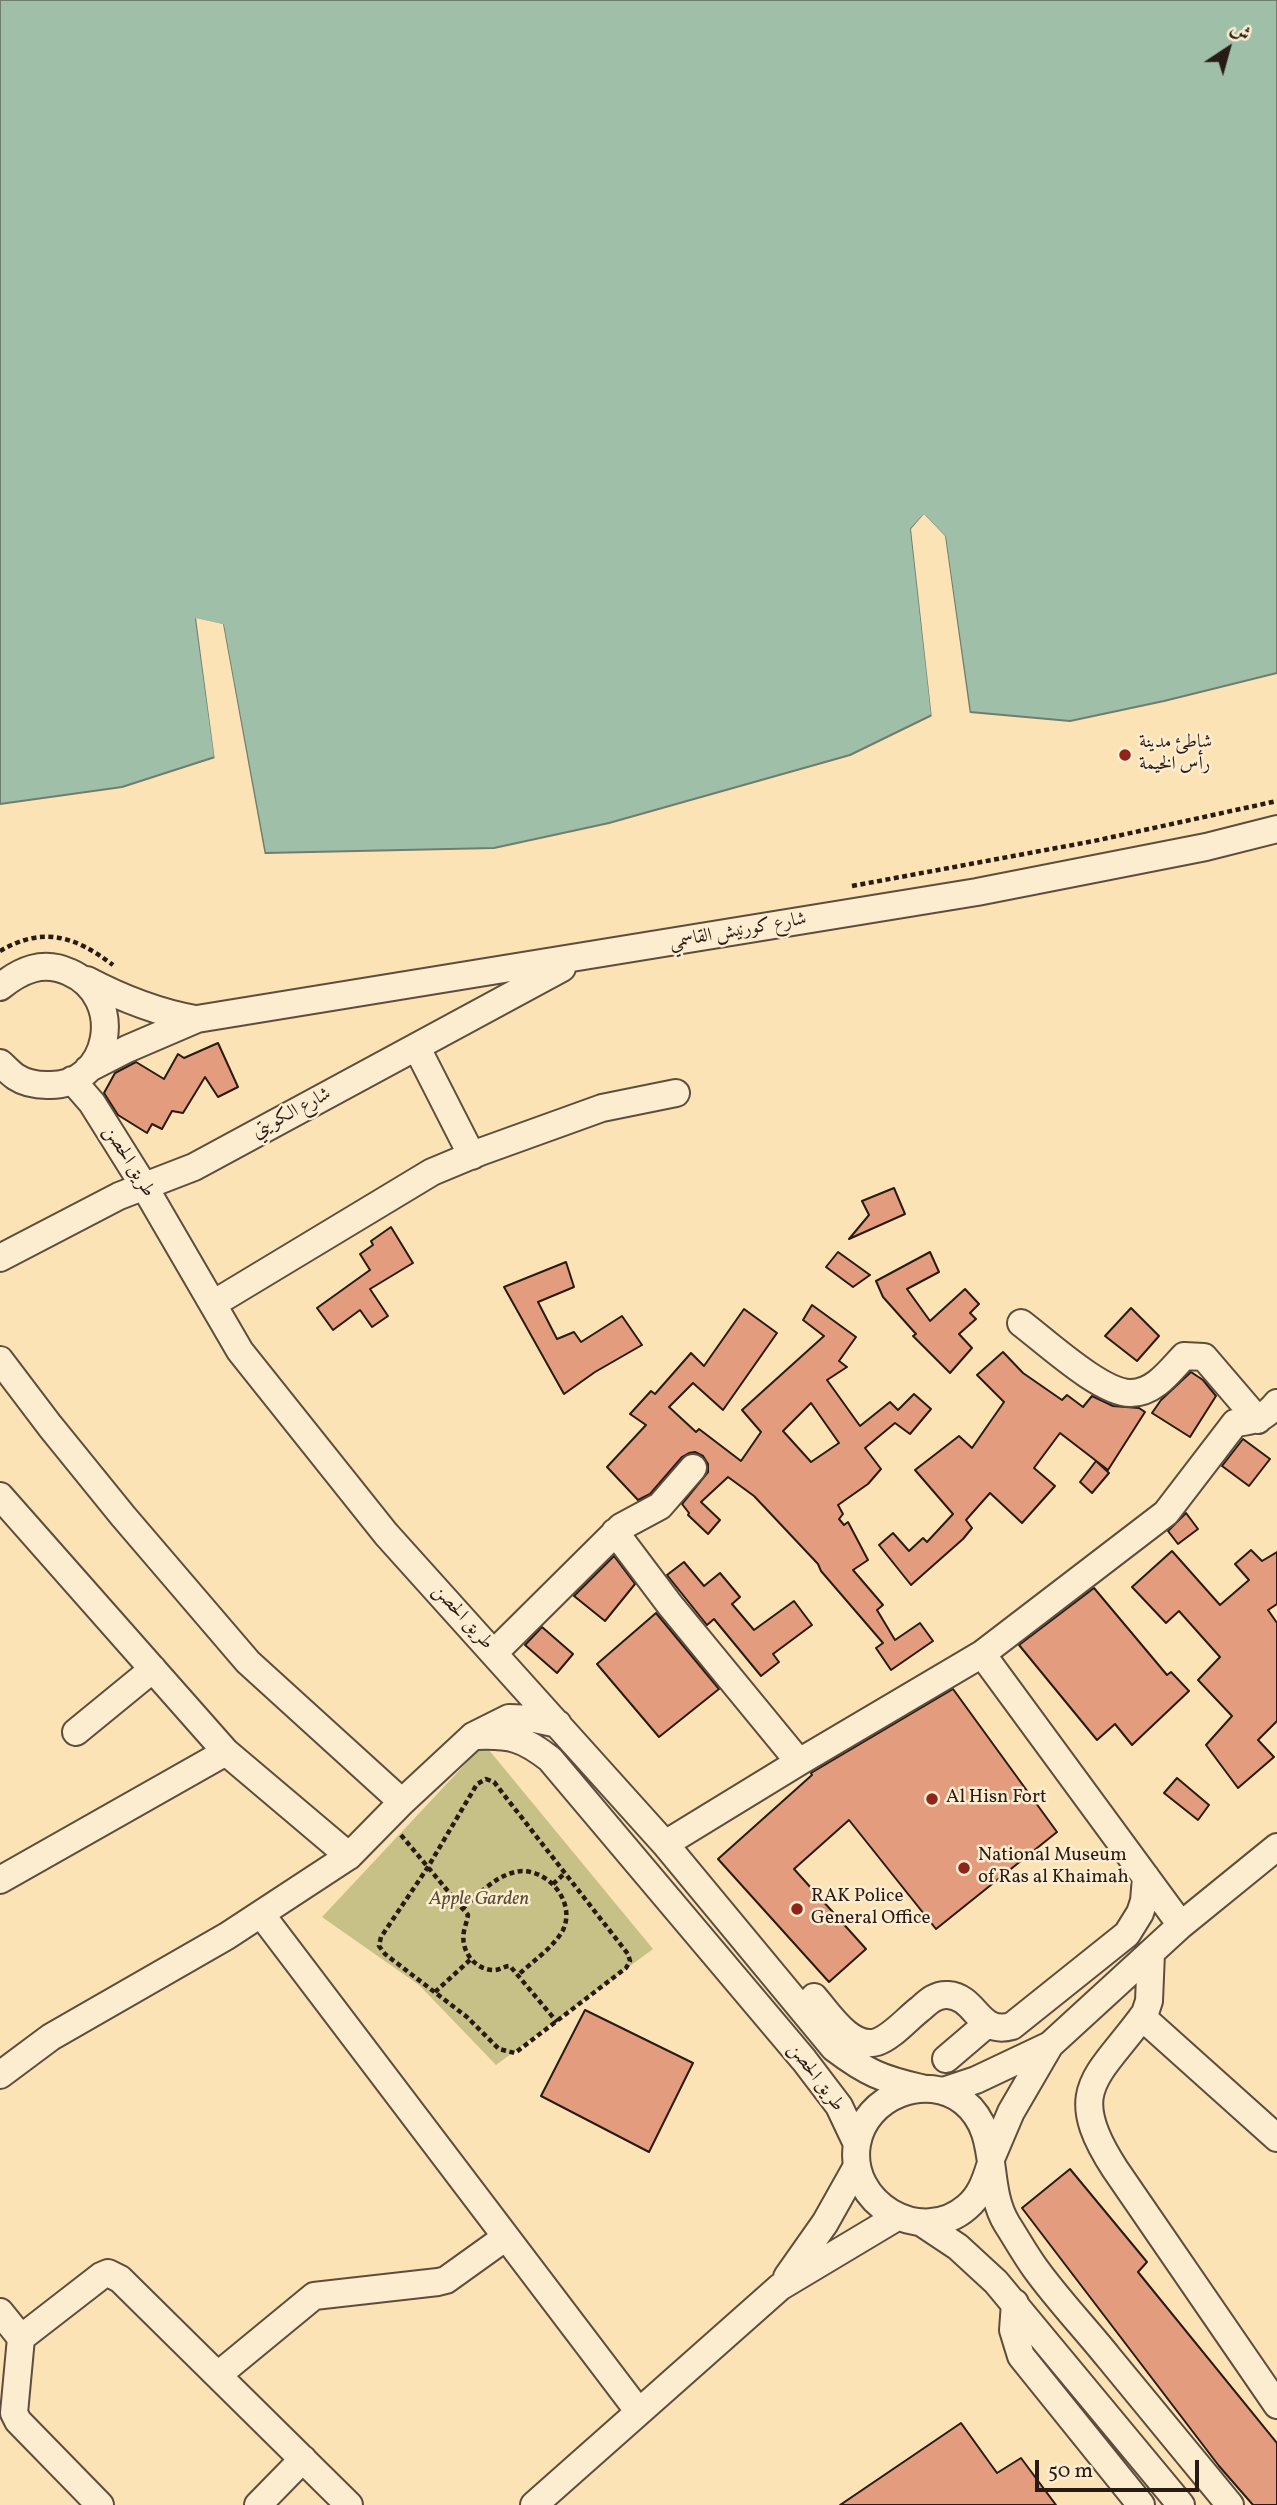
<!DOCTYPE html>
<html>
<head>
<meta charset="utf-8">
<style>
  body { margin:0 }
  #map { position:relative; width:1277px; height:2505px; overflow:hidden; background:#fbe3b6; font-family:Vollkorn,Amiri,serif }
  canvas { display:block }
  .north { position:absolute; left:1193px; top:14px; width:70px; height:70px; -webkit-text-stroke:5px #fcedd0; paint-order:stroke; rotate:36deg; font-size:19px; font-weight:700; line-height:28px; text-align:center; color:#281b16 }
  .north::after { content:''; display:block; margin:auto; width:24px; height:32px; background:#281b16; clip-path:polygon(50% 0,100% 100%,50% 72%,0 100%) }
  .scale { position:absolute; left:1035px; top:2460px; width:164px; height:32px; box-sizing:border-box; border:4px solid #281b16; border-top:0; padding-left:9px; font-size:21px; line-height:24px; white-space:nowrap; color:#281b16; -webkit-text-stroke:5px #fcedd0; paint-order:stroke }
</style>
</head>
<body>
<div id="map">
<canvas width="1277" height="2505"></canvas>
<div class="north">ش</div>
<div class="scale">50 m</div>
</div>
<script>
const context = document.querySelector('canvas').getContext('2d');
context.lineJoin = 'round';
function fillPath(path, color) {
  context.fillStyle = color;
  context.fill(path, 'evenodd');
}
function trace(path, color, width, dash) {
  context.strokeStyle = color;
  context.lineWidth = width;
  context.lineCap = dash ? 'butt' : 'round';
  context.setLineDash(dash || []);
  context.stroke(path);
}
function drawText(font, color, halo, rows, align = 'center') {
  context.font = font + ' Vollkorn,Amiri,serif';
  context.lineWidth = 5;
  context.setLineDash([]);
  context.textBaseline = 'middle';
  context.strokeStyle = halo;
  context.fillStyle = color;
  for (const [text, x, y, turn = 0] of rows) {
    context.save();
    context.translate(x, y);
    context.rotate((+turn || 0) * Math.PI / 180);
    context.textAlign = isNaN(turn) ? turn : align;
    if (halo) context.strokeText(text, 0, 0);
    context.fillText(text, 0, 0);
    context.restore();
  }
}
fillPath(new Path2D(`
  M484,1744L653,1949L496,2065L419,1985L322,1917Z`), '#c7c188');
const water = new Path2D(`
  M0,0H1277V673L1164,701L1070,721L970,712L945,537L924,515L911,529L932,715L850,755L609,823L494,848L265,853L223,625L196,619L215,757L122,787L0,804Z`);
fillPath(water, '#9fbfa9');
trace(water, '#6f7d6e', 2);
fillPath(new Path2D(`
  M924,514L945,536L970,715L966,712L942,538L924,520L915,530L935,715L932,719L911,529Z
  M196,618L223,624L265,856L261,853L220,627L200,623L218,757L215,761Z`), '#fbe3b6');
const building = new Path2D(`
  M218,1043L238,1087L218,1097L205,1077L183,1113L172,1111L162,1129L152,1124L147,1133L118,1115L104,1093L115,1073L134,1063L136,1062L164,1079L178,1054L184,1058Z
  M894,1188L905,1214L849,1239L869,1215L862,1201Z
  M391,1227L413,1263L370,1289L388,1316L372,1327L360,1310L333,1330L317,1308L370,1270L360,1254L373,1245L371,1241Z
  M838,1252L870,1275L853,1287L826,1267Z
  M930,1252L939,1272L907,1289L930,1321L965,1289L979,1304L970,1313L976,1319L959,1334L972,1348L950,1373L913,1336L916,1334L883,1297L876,1281Z
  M566,1262L574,1287L538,1302L557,1339L574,1332L581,1342L622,1316L642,1345L595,1372L564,1394L504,1287Z
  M812,1305L856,1337L839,1361L847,1367L827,1380L860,1426L890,1402L898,1410L914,1394L931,1409L910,1434L895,1423L865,1448L881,1469L868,1484L838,1505L843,1514L839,1519L844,1525L848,1522L868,1560L853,1570L883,1605L877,1610L895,1640L920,1623L933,1641L891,1670L876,1648L883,1643L821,1571L818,1564L754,1496L728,1477L701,1502L720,1520L708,1534L688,1515L689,1513L682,1504L708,1472V1464L703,1456L695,1452L689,1453L682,1457L650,1494L638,1500L607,1467L646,1425L630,1414L651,1391L655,1394L691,1353L704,1366L744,1309L777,1333L723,1410L693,1383L669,1407L696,1432L699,1429L741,1461L761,1432L742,1410L824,1336L803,1320ZM811,1403L839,1443L811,1462L783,1431Z
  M1131,1308L1159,1336L1137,1361L1105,1336Z
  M1003,1352L1023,1373L1062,1400L1067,1395L1083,1407L1092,1396L1113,1406L1139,1408L1145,1412L1108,1470L1060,1433L1034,1468L1055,1486L1022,1523L990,1493L966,1520L972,1528L963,1539L911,1585L879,1545L893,1533L909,1551L923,1538L927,1542L953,1514L915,1470L959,1436L972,1448L1004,1402L977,1375Z
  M1191,1372L1203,1380L1216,1396L1190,1437L1152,1413L1161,1400Z
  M1243,1439L1270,1459L1249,1486L1222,1466Z
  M1096,1461L1109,1473L1092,1493L1080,1482Z
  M1186,1513L1198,1529L1178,1544L1168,1531Z
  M1251,1550L1262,1561L1277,1552V1604L1268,1610L1277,1623V1721L1258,1740L1274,1757L1238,1788L1206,1745L1232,1716L1198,1680L1220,1657L1179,1611L1166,1623L1132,1587L1172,1551L1220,1605L1249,1580L1235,1564Z
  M614,1556L635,1584L605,1621L574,1596Z
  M684,1562L704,1586L720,1573L740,1597L732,1604L754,1630L794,1601L812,1625L773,1654L779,1662L761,1676L714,1619L707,1625L667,1575Z
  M1094,1588L1167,1675L1171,1672L1189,1691L1132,1745L1115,1724L1097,1740L1019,1645Z
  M656,1613L719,1689L659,1737L597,1664Z
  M542,1627L573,1654L557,1673L525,1645Z
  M953,1689L1057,1832L936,1929L849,1820L794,1869L866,1949L829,1982L718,1859L812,1775L811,1773Z
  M1177,1778L1209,1805L1198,1820L1164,1793Z
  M585,2010L693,2063L649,2152L541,2096Z
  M1070,2169L1147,2262L1138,2272L1277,2443V2505H1253L1219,2466L1022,2208Z
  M961,2423L997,2473L1021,2458L1056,2505H840Z`);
fillPath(building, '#e39c7d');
trace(building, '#281b16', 2);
const minor = new Path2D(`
  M87,980C123,999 156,1012 195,1019
  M0,987C21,970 43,960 69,972C127,997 111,1088 47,1085C37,1085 25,1083 16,1077C10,1073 5,1067 0,1063
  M417,1048L472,1156
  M88,1069L127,1049L197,1019L977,892L1206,847L1277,829
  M72,1080L92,1103L144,1186L240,1351L386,1534L665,1844L834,2048C867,2073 882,2079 921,2088
  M0,1258L119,1196L194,1167L562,968
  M213,1304L432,1172L480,1152L602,1108L676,1093
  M1021,1323C1045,1341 1102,1394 1131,1393C1154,1393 1170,1371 1184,1356L1204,1357L1258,1420
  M0,1360L50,1426L123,1516L248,1662L402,1802
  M0,1496L226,1752
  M615,1532L670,1605L799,1762
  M494,1653L621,1527L660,1506L693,1468
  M982,1654L1166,1513L1235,1423C1254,1421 1264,1419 1277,1403
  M76,1732L153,1669
  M478,1736C511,1735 523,1738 550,1759L804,2060L839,2106L857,2144
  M665,1844L799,1762L982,1654L1181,1925
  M0,1880L226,1752L349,1856
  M261,1914L639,2412
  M1151,1953L1149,2001L1145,2013C1098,2078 1063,2089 1115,2169L1277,2405
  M814,1997C828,2013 851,2050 877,2042C892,2037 907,2019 920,2009C928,2002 936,1994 948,1995C977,1997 978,2036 1012,2026L1127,1934L1140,1913L1144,1901L1146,1877
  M1142,2017L1277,2138
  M946,2059L987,2024
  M0,2075L51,2037L227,1936L349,1856L402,1802L473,1736L509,1718L535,1719L558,1724
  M943,2091L976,2080L1050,2045
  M991,2159L1011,2112L1050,2045L1181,1925L1277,1847
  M990,2166C985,2182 980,2196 967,2207C921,2247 847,2203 857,2144C865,2096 927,2072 964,2102C1002,2133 983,2185 1007,2224C1016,2238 1025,2254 1035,2268C1058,2300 1085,2328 1109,2358C1149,2407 1190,2456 1230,2505
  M922,2223L958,2247L996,2282L1181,2505
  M787,2277L825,2223L857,2166
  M1015,2303L1013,2330L1021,2356L1141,2505
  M0,2312L21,2338L101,2276L108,2273L120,2279L349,2505
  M21,2338L14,2413L18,2421L100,2505
  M218,2375L314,2296L438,2282L446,2280L506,2237
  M258,2505L303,2459
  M534,2505L780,2287L897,2217`);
trace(minor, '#5d4d3e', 30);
trace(new Path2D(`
  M852,886L1094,841L1277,801
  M0,951C43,926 75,936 113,965
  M486,1779L494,1782L628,1954L630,1961L626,1968L515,2053L499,2049L467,2017L385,1954L379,1946L381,1937L428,1867L477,1784Z
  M401,1835L468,1915C467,1921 465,1926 464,1931C460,1950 474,1970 494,1970C500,1970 504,1966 510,1966L557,2022
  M553,1884L565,1873
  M462,1909C478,1895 494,1877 515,1872C545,1865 577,1901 563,1930C554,1947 532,1962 518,1975
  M435,1992L471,1959`), '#281b16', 4.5, [5, 3.5]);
trace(minor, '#fcedd0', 26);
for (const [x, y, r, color] of [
  [1125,755,7,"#8f2418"],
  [932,1799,7,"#8f2418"],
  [964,1868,7,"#8f2418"],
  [797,1909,7,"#8f2418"]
]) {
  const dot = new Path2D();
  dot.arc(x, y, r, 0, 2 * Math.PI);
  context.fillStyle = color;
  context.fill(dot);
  trace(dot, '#fcedd0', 2.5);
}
drawText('19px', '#281b16', '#fcedd0', [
  ["شاطئ مدينة",1139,744],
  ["رأس الخيمة",1139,766],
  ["Al Hisn Fort",946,1799],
  ["National Museum",978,1857],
  ["of Ras al Khaimah",978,1879],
  ["RAK Police",811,1898],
  ["General Office",811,1920]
], 'left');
drawText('19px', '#281b16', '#fcedd0', [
  ["شارع كورنيش القاسمي",738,932,-10],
  ["شارع الكويتي",292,1114,-28],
  ["طريق الحصن",128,1162,58],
  ["طريق الحصن",462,1618,48],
  ["طريق الحصن",815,2078,53]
]);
drawText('italic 19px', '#584d38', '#fcedd0', [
  ["Apple Garden",479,1901]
]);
</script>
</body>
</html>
